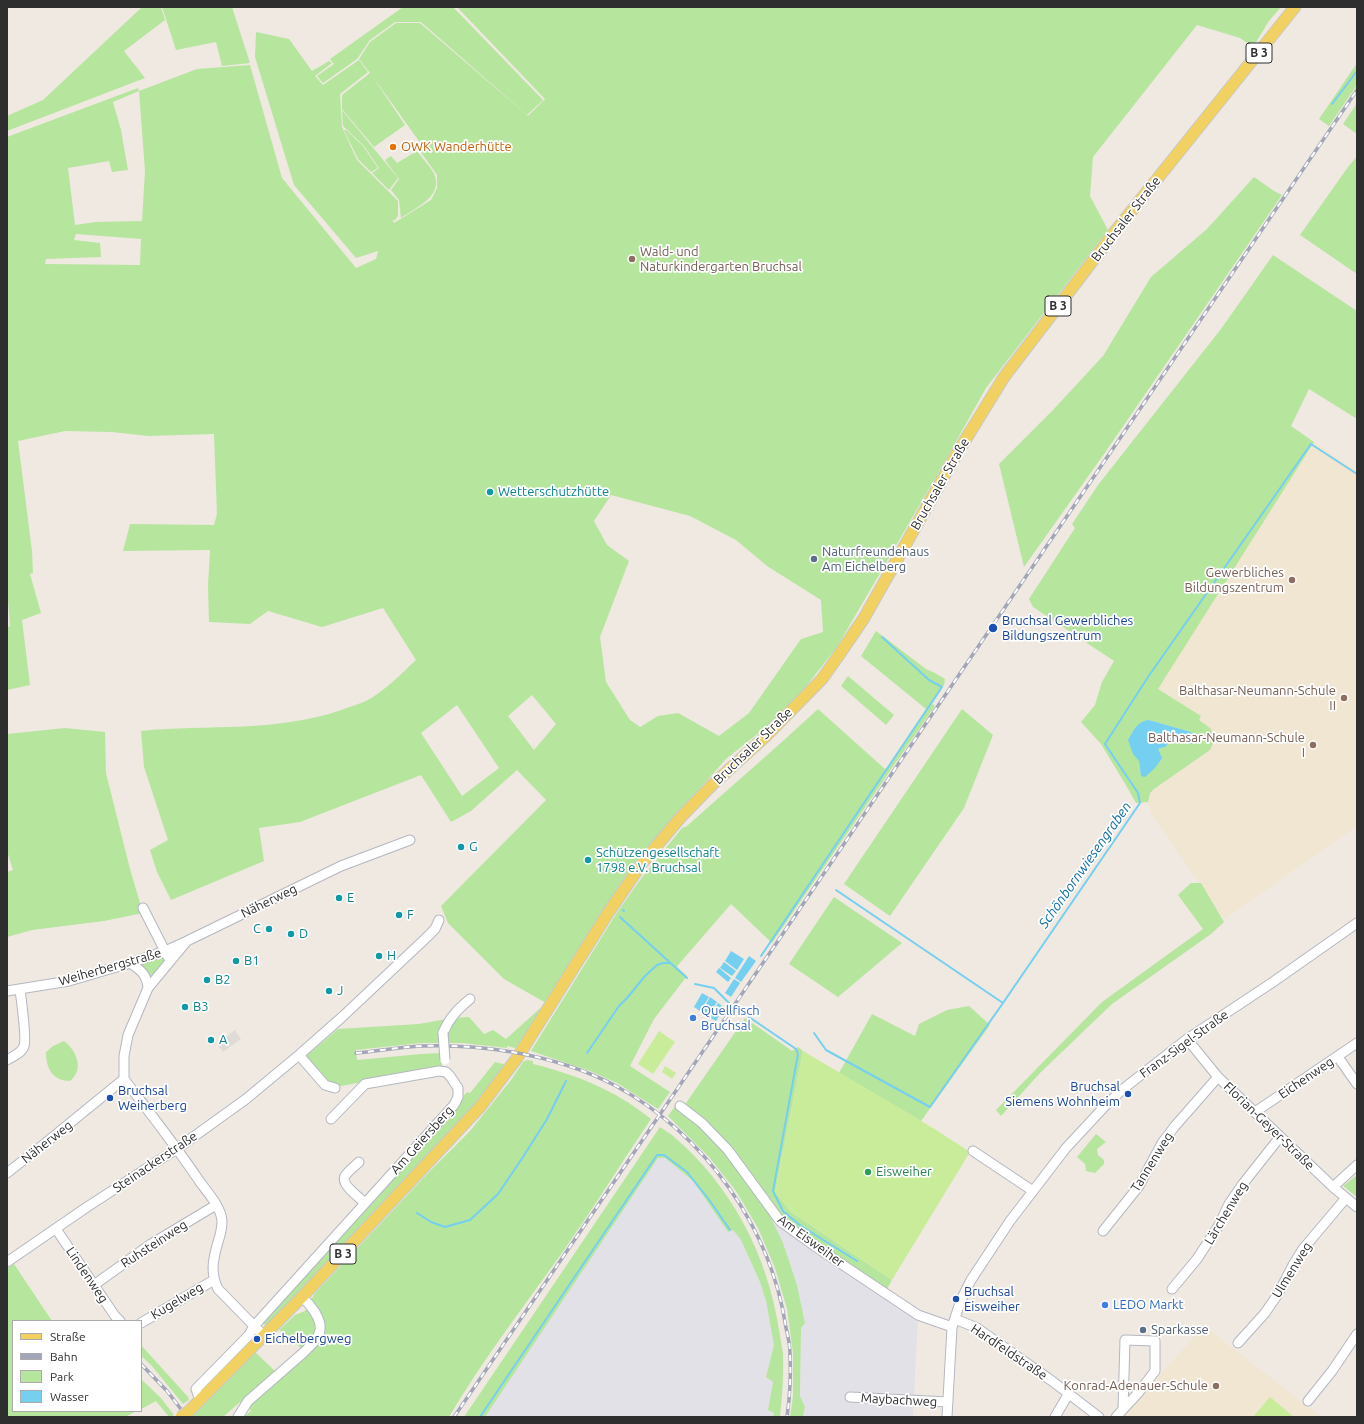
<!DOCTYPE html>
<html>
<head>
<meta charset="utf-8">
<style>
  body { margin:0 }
  #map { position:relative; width:1364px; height:1424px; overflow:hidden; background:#efe9e1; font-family:Ubuntu,sans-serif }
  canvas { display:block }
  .frame { position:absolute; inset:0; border:8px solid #2e2e2e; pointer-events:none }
  .legend { position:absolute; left:12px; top:1320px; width:130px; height:92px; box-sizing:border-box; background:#fff; border:1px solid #ababab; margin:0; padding:5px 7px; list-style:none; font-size:12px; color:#2e2e2e }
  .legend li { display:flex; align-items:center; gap:8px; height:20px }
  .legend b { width:20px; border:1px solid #ababab }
</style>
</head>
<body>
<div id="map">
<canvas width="1364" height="1424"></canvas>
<div class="frame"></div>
<ul class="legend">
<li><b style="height:5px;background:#f2d163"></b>Straße</li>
<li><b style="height:5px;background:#a3a6b8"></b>Bahn</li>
<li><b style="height:11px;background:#b6e59e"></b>Park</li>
<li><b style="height:11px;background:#75cff0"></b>Wasser</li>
</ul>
</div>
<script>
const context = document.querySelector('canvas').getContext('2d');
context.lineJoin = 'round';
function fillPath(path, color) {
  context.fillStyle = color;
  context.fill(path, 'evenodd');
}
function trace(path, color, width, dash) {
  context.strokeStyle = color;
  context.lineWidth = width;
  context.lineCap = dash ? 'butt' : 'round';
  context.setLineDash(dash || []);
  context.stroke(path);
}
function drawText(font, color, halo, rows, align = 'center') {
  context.font = font + ' Ubuntu,sans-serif';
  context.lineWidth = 3.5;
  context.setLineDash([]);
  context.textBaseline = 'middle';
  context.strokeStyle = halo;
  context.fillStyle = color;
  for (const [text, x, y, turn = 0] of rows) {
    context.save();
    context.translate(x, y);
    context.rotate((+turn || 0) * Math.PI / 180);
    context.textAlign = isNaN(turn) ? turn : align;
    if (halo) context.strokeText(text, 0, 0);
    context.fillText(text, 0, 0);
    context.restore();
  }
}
fillPath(new Path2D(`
  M657,1158H665L693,1181L728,1232L733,1230L741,1240L760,1282L766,1301L774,1345L766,1377L773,1382L768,1410L774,1413L773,1417H485Z
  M770,1216L790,1226L918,1315L913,1417H803L805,1407L800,1396L801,1328L805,1323L797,1285Z`), '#e3e1e8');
fillPath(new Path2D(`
  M1314,442L1357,471V826L1224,919L1153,816L1150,809L1148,802L1150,793L1154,789L1210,750L1209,726L1198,719L1201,716L1158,689Z
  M1204,1326L1321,1417H1122Z`), '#f0e6d1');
fillPath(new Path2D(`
  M142,7H161L165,20L124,51L145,78L7,131V116L43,100Z
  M162,7H232L250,63L222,66L216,42L176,50Z
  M403,7H453L543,100L527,115L421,22H395L370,40L357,59L323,83L317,76L334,64L330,59Z
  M457,7H1281L1269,21L1253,47L1240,38L1197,25L1093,157L1090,196L1108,230L986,388L944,463L837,647L800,694L766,727L726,759L633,864L518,1047L515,1048L507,1046V1048L462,1043H445V1034L453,1018L469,1017L484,1034L493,1030L506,1039L546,1003L504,979L448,923L441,906L546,800L517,770L471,811L451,822L421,775L300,822L259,828L264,861L171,900L157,872L150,850L168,840L144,767L141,731C208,724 278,733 344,709C351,706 360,704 366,701C385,691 401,674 416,660L383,608L322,627L268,611L250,624L209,622L208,586L210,550L123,551L130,524L214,525L217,514L214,434L148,436L112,432L65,431L18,441L32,551L33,573L30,574L41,613L22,620L30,685L7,690V628L10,626L7,587V137L138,88L139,91L197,69L250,65L282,178L356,268L376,259L378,251L356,258L294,185L255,57L256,32L289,39L312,71L329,61L332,63L315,76L323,85L359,60L368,72L340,94L342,127L357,160L398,201V216L394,221L392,220L394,223L431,200L437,188V175L420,151L421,144L371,74L405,125L374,147L342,109V95L370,73L359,59L370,42L396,23H420L528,116L545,99ZM139,91L145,171L142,221L96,222L75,225L68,168L109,161L112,172L128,170L121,130L113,102ZM76,234L141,239L140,265L45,264L46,259L101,257L100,243L74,240ZM611,495L690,516L736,540L767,566L821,600L823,632L801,639L749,713L719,736L678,713L658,716L640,727L630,720L606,682L600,637L629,561L607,545L594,521ZM532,695L556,724L534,750L508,716ZM457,705L499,768L462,796L421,733Z
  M1357,63V85L1329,126L1319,119Z
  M1357,103V134L1343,124Z
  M342,110L398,178L389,190L372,173L379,168L364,146L343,126Z
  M344,130H346L363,146L378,168L371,172L358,159Z
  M417,151C421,157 433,169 435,176C442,197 415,208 401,218L399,200L391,190L399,179L385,160L391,156L397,163Z
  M1357,156V274L1300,235L1348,167Z
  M1254,177L1274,191L1282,195L1104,454L1024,567L999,464L1052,411L1103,356L1151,277L1207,229Z
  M1273,255L1357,311V419L1309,389L1291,426L1314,442L1158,689L1201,716L1199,720C1211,728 1219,734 1210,750L1154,789L1150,793L1148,802L1136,803L1127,787L1101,744L1081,722L1095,705L1102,682L1114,661L1033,607L1029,599L1075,528L1072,524L1098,485L1221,329ZM1149,720L1191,732L1195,736L1191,743L1172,740L1165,747L1158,749L1141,775L1139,761Z
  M876,631L926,669L935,673L945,679L944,685L932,704L935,706L890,771L772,943L731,904L679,964L677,967L687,976L654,1019L630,1066L670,1092L658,1109L617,1083L590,1071L531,1051L616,914L640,880L682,828L687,826C730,787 775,749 818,709L885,769L887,768L926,709L861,656Z
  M848,676L894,715L886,725L841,686Z
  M962,709L993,735L964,808L890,916L844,884Z
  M65,728L105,732L106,773L130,869L143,913L104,921L32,930L7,937V872L13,870L7,851V734Z
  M1191,883H1201L1224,922L1211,934L1112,1004L1041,1072L1001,1116L996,1110L1102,1002L1203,929L1178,895Z
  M834,897L902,943L838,997L789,964Z
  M165,951L171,962L148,988L147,980L130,963Z
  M969,1006L990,1025L921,1121L839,1073L872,1014L915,1036L919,1024L947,1010Z
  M745,1018L788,1048L792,1051L798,1047L803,1051L775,1192L791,1212L892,1280L886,1291L790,1226L770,1216L783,1243L797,1285L805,1323L801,1328L800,1396L805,1407L803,1417H790L793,1396V1353L787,1309L775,1268L758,1228L736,1191L709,1157L668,1116L676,1105L686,1103Z
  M447,1019L441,1043H421L356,1050L357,1060L421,1054L442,1053V1068L335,1087L329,1085L305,1057L338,1029L419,1024Z
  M64,1041C76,1050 85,1069 70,1081C53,1081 46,1069 46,1052L53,1046Z
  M527,1060L533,1061V1064C577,1075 615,1090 651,1119C622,1162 594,1207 564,1250C525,1305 483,1359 449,1417H244L251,1411L249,1407L240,1402L223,1417H191L255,1352L275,1371L301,1348L279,1330L295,1315L305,1311L315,1293L427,1174L470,1131L511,1080L523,1062Z
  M495,1062L508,1065L487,1096L267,1326L261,1323L467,1092L470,1093Z
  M660,1127C665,1131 669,1132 674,1137C731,1185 768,1256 779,1330C780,1337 782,1346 783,1354C784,1375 782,1396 780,1417H773L774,1413L768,1410L773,1382L766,1377L774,1345L766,1301L760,1282L741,1240L733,1230L728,1232L693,1181L665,1158H658L485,1417H464Z
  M1096,1134L1106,1142L1097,1149L1098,1155L1104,1160V1164L1095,1173L1086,1171L1085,1164L1077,1157Z
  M1357,1175V1197L1343,1186Z
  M14,1264L52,1321H13V1411H137L125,1417H7V1269Z
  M141,1345L188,1397L189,1400L183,1404L151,1365L141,1356Z
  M141,1379L161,1398L174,1415L169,1417L156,1401L141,1409Z`), '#b6e59e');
fillPath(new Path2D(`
  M659,1031L675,1042L653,1074L638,1064Z
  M803,1051L933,1128L970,1152L892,1280L791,1212L775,1193Z
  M665,1066L676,1073L672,1079L662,1072Z
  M1270,1397L1294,1417H1253Z`), '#c9ec9a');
fillPath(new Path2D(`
  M235,1030L241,1039L223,1052L217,1044Z`), '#dfdcd8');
fillPath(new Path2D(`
  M1149,720L1191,732L1195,736L1191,744L1172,740L1165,747L1158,749L1162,758L1155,768L1145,777L1141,776L1139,761L1133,754L1128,740C1134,730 1137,721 1149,720Z
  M731,951L744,959L737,970L725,961Z
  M749,956L756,961L741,982L735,978Z
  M724,962L736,971L732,976L720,968Z
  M719,968L731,978L728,982L716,972Z
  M734,979L740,983L731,997L725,993Z
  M702,993L709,997L700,1011L694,1007Z
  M710,997L717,1002L708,1015L702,1011Z
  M718,1003L724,1007L716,1021L709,1017Z`), '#75cff0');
trace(new Path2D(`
  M1332,104L1357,71
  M836,890L1003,1003
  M623,910L624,911
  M620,917L687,978
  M761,956L942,687L929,680L882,637
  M695,984L714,988L730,1004
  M739,1010L741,1011
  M749,1017L796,1049L798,1054L773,1191L783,1211L801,1226L857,1261
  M814,1033L826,1050L930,1107L1003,1003L1140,803L1138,793L1105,744L1148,677L1311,444L1357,474
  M587,1053L619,1006L627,998L645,976L657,965L663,963H670
  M417,1213L431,1222L445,1227L470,1220L498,1194L523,1157L547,1119L566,1081
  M480,1417L657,1155H664L687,1172L710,1201L730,1230`), '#75cff0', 2);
const minor = new Path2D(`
  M143,908L168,957
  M148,988L187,941L341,866L410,840
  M7,991L69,981L130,963L165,951L185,942
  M443,1033C449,1018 458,1009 470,999
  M1187,1039L1218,1077L1333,1187L1357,1207
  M299,1055L325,1085L335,1088
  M1338,1057L1357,1084
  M7,1060C13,1056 22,1053 24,1046C27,1037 21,1000 20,989
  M124,1079C150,1113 176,1146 200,1182C208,1193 221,1207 222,1221C222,1228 220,1236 218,1242C213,1259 210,1273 218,1289L264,1336
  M680,1106L702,1123L728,1150L780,1221L819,1249L918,1315L952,1327
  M1255,1112L1357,1043
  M973,1151L1033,1191
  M359,1162C355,1166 348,1171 345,1176C340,1184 360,1198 365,1203
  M7,1173L43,1145L124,1079V1056L128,1035L148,988C147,975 141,970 130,963
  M1333,1187L1357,1165
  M56,1229L115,1316L120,1321
  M1103,1231L1139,1186L1162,1143L1175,1126L1218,1077
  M7,1262L87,1207L178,1148L246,1099L299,1055L341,1018L426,938L435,929L439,920
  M94,1285L151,1244L216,1205
  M1172,1289L1197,1259L1219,1225L1229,1204L1242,1185L1280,1137
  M955,1319L977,1328L1052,1381L1099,1417
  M141,1323L214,1280
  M1238,1343L1265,1313L1278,1294L1293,1265L1303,1249L1346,1198
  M850,1397L948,1402
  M200,1400L196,1389L249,1335L254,1326L454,1105L458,1097V1088L450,1076L446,1072L439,1071L365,1084L331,1119
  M1308,1401L1332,1371L1357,1334
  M238,1417L248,1401L303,1353C309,1347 319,1339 320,1330C322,1319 310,1304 302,1297
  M947,1417L952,1327L961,1300L971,1280L1010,1221L1066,1148L1106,1105L1123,1089L1187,1039L1273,982L1357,923
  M1055,1417L1069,1393
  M1116,1417L1139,1392L1155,1371V1341L1125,1340L1123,1409`);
const major = new Path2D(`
  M189,1411L302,1297L480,1107L517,1058L608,913L643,862L680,818L713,784L766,736L822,679L839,655L864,618L956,455L1004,377L1117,229L1295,7`);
trace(minor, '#b4b7c1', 11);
trace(major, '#c9c9c9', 13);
trace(minor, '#fff', 9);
trace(major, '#f2d163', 11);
const rail = new Path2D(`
  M356,1053C378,1051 400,1047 422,1046C452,1045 482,1047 512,1052C547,1058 584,1069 616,1086C705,1135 771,1227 786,1328C788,1336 790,1345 790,1354C791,1375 790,1396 787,1417
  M141,1364L167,1391L187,1417
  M454,1417L1357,90`);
trace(rail, '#a3a6b8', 3.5);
trace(rail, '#fff', 2, [6]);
const minorBridge = new Path2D(`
  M443,1033L445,1060`);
const majorBridge = new Path2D(`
  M181,1417L189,1411`);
trace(minorBridge, '#b4b7c1', 11, []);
trace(majorBridge, '#c9c9c9', 13, []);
trace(minorBridge, '#fff', 9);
trace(majorBridge, '#f2d163', 11);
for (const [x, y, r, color] of [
  [393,147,4,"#e8710a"],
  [632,259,4,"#8d6e63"],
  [490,492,4,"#0f9aa8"],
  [814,559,4,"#5c6f8a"],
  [1292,580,4,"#8d6e63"],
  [993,628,5,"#1a4fb4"],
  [1344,698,4,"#8d6e63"],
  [1313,745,4,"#8d6e63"],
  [461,847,4,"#0f9aa8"],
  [588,860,4,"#0f9aa8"],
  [339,898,4,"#0f9aa8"],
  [399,915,4,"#0f9aa8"],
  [269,929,4,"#0f9aa8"],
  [291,934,4,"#0f9aa8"],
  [379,956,4,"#0f9aa8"],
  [236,961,4,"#0f9aa8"],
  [207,980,4,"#0f9aa8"],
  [329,991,4,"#0f9aa8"],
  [185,1007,4,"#0f9aa8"],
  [693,1018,4,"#3f7fe0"],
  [211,1040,4,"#0f9aa8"],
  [1128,1094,4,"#1a4fb4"],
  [110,1098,4,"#1a4fb4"],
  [868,1172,4,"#2e9e5b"],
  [956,1299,4,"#1a4fb4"],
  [1105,1305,4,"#3f7fe0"],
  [1143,1330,4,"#5c6f8a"],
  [257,1339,4,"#1a4fb4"],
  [1216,1386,4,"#8d6e63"]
]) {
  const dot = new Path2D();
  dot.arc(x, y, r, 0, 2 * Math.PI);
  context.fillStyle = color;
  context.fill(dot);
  trace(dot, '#fff', 1.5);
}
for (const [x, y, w] of [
  [1259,53,26],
  [1058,306,26],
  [343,1254,26]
]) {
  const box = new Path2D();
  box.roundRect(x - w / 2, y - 10, w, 20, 3);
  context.fillStyle = '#fff';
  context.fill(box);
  trace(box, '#2e2e2e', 1);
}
drawText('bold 12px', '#2e2e2e', null, [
  ["B 3",1259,53],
  ["B 3",1058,306],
  ["B 3",343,1254]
]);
drawText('13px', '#c56008', '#fff', [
  ["OWK Wanderhütte",401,147]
], 'left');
drawText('13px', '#2e2e2e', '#fff', [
  ["Bruchsaler Straße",1126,219,-52],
  ["Bruchsaler Straße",940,484,-60],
  ["Bruchsaler Straße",753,746,-44],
  ["Näherweg",269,901,-26],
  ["Weiherbergstraße",110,967,-16],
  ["Franz-Sigel-Straße",1184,1044,-36],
  ["Eichenweg",1306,1078,-34],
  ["Florian-Geyer-Straße",1269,1126,44],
  ["Am Geiersberg",422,1140,-48],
  ["Näherweg",47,1142,-38],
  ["Steinackerstraße",155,1162,-34],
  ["Tannenweg",1152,1162,-58],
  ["Lärchenweg",1226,1213,-59],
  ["Am Eisweiher",811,1241,36],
  ["Ruhsteinweg",154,1244,-33],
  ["Ulmenweg",1292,1270,-58],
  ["Lindenweg",87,1275,56],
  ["Kugelweg",177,1301,-31],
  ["Hardfeldstraße",1009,1352,34],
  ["Maybachweg",899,1400,3]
]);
drawText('13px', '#785e54', '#fff', [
  ["Wald- und",640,252,"left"],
  ["Naturkindergarten Bruchsal",640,267,"left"],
  ["Gewerbliches",1284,573],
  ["Bildungszentrum",1284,588],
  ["Balthasar-Neumann-Schule",1336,691],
  ["II",1336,706],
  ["Balthasar-Neumann-Schule",1305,738],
  ["I",1305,753],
  ["Konrad-Adenauer-Schule",1208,1386]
], 'right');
drawText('13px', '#0d838f', '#fff', [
  ["Wetterschutzhütte",498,492],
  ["G",469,847],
  ["Schützengesellschaft",596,853],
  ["1798 e.V. Bruchsal",596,868],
  ["E",347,898],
  ["F",407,915],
  ["C",261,929,"right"],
  ["D",299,934],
  ["H",387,956],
  ["B1",244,961],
  ["B2",215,980],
  ["J",337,991],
  ["B3",193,1007],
  ["A",219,1040]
], 'left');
drawText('13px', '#4e5e75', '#fff', [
  ["Naturfreundehaus",822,552],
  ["Am Eichelberg",822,567],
  ["Sparkasse",1151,1330]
], 'left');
drawText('13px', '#164399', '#fff', [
  ["Bruchsal Gewerbliches",1002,621],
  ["Bildungszentrum",1002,636],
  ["Bruchsal",1120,1087,"right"],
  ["Siemens Wohnheim",1120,1102,"right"],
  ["Bruchsal",118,1091],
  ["Weiherberg",118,1106],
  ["Bruchsal",964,1292],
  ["Eisweiher",964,1307],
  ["Eichelbergweg",265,1339]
], 'left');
drawText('13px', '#366cbe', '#fff', [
  ["Quellfisch",701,1011],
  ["Bruchsal",701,1026],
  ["LEDO Markt",1113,1305]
], 'left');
drawText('13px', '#27864d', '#fff', [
  ["Eisweiher",876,1172]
], 'left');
drawText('italic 14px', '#0d6fa3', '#fff', [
  ["Schönbornwiesengraben",1085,865,-55]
]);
</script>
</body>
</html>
